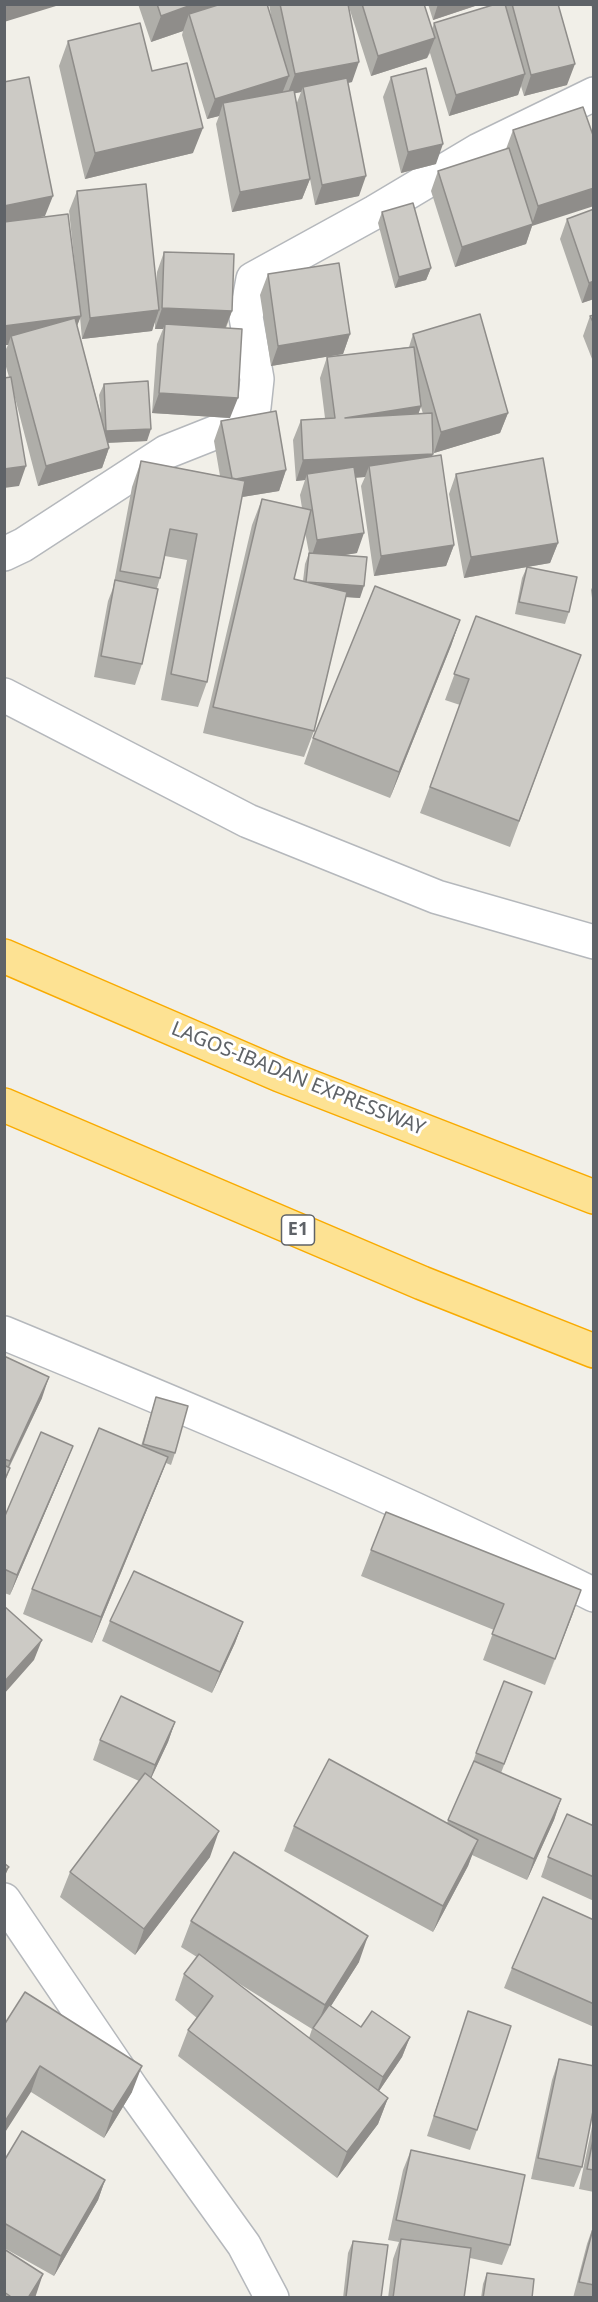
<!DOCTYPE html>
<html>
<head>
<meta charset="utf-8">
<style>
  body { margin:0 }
  #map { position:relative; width:598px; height:2302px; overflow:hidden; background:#f1efe8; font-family:"Noto Sans",sans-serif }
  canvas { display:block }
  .frame { position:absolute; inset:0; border:6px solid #5f6368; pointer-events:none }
</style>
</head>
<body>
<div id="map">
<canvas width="598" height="2302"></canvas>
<div class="frame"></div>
</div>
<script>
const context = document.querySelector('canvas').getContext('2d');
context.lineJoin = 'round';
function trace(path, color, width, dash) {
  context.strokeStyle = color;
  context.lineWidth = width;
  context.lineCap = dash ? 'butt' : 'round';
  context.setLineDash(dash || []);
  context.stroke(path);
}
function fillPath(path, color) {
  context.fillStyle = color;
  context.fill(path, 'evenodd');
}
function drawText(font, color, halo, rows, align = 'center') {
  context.font = font + ' "Noto Sans",sans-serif';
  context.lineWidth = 6;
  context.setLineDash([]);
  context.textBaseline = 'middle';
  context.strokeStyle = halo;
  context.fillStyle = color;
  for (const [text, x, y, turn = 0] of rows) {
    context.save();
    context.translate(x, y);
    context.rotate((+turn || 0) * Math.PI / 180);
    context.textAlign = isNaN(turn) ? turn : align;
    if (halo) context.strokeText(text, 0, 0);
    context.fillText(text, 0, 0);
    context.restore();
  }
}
const street = new Path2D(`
  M4,554L23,545L166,452L219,431L254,407L257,379L246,317L253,279L375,212L479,150L594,94
  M4,695L248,821L437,897L594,942
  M4,1333C203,1415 401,1498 594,1595
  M4,1900L132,2089L244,2245L272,2298`);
const highway = new Path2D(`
  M4,956L280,1075L594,1197
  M4,1105L422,1283L594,1351`);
trace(street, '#b5b8bc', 36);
trace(highway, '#f9ab00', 36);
trace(street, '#fff', 33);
trace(highway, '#fde293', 33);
fillPath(new Path2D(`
  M138,4H267L272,21L269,4H348L352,82L348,83L359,196L315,205L310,179L302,199L232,212L216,124L219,116L207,119L182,35L183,31L151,42ZM301,92L296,105L294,93Z
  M348,4H424L432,29L434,23L505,6V4H558L567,85L524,96L521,86L518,95L449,116L430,53L427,58L371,76Z
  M428,4H481L433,20Z
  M591,4H594V16Z
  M68,41L152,71L193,153L85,179L59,66Z
  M391,77L436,164L401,173L383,97Z
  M4,82L45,216L35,218L77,284L69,211L77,191L156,286L157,272L164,252L232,311L226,328L230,418L152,413L157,344L163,329H155V320L152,331L82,339L80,317L77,326L101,415L99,395L104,384L147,441L108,443L109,448L102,468L38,486L14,394L19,486L9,377L4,360V353L8,345H4Z
  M583,107L532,226L526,244L455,267L431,191L438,171L506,149L513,130Z
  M594,209V299L582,303L560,239L567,219Z
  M382,212L431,268L426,280L395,288L378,223Z
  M268,274L350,334L343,354L271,366L260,295Z
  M590,316L594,324V364L583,336Z
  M413,334L508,413L500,433L434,453L433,450L432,457L454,545L446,566L374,576L361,486L365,477L355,478L357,553L344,555L360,598L346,597L314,731L304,757L203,733L252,525L262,499L302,508L300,495L305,480L296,481L293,440L301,420L325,418L320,378L327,357L409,347ZM421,407L423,414H418ZM305,532L309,553L305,564L303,581L294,579Z
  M221,421L286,470L279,491L242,497L207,682L198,707L161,700L187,560L165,556L160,578L157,588L142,664L135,685L94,677L108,601L113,588L132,487L141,461L220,476L214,441Z
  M456,474L558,543L550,563L527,567L569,612L565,624L515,614L522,578L527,567L464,578L449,494Z
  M594,583V614L591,590Z
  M476,616L581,655L510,847L420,813L460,705L445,700Z
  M460,620L451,646L390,798L304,764L313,738Z
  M4,1356L42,1398L9,1468H10L4,1485Z
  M156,1397L175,1453L171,1465L166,1463L158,1483L92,1643L23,1614L32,1589L141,1446Z
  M73,1446L65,1466L10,1595L4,1593V1518Z
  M371,1550L581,1590L545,1685L483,1660L494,1630L361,1576Z
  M110,1621L243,1622L235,1643L212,1693L102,1641Z
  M532,1692L501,1773L561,1799L554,1820L527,1880L472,1855L468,1866L433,1932L284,1851L294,1826L447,1823L472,1765L476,1753Z
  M175,1722L168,1742L151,1778L210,1857L135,1955L60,1897L70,1872L139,1781L93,1760L100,1740Z
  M594,1826V1901L541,1877L548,1857Z
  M594,1920V2027L504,1988L512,1968Z
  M191,1921L359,1962L331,2006L361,2027L410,2037L402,2057L379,2091L388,2098L378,2124L337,2178L178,2056L188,2030L197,2018L175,2000L184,1974L197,1957L181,1947ZM230,1978L312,2029L309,2038Z
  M468,2011L477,2130L470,2150L427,2136Z
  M4,2025L132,2092L104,2138L31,2092Z
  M559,2059L582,2167L574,2187L531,2179L552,2080Z
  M594,2117V2192L579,2189Z
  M411,2150L510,2245L502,2265L470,2258L464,2298H388L393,2259L399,2242L388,2240L403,2170Z
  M4,2161L105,2180L98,2200L54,2276L4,2248Z
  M594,2224V2298H573L587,2244Z
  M353,2241L381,2298H343L348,2253Z
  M4,2249L35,2298H4Z
  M487,2273L532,2298H481L483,2284Z`), '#afaea9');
fillPath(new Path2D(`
  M4,4H56V6L4,22Z
  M194,4H255L189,14L183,31L151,42L161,16Z
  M438,4H481L433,20Z
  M435,38L427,58L371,76L378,56Z
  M359,62L352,82L304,91L303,87L301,92L287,95L295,74Z
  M575,64L567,85L524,96L531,75Z
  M525,74L518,95L449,116L456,95Z
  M289,76L281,96L223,103L219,116L207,119L215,99Z
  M203,128L193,153L85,179L95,153Z
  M443,144L436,164L401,173L408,152Z
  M366,176L359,196L315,205L322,185Z
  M310,179L302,199L232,212L240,192Z
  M594,188V206L532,226L526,244L455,267L462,247L532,224L538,206Z
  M53,196L45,216L4,225V206Z
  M431,268L426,280L395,288L399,277Z
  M594,281V299L582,303L589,283Z
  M162,308L232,311L224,331L165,324L163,329H155Z
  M159,310L152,331L82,339L90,318Z
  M81,316L73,336H11L8,345H4V326Z
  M350,334L343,354L271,366L278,346Z
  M159,393L238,398L230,418L152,413Z
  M421,406L414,427L345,418Z
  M508,413L500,433L434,453L441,432Z
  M151,429L147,441L102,443L106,431Z
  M109,448L102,468L38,486L46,466Z
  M433,454L426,474L369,466L365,477L308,480L307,474L305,480L296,481L303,460Z
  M26,466L19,486L4,488V469Z
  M286,470L279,491L224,500L232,480Z
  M364,533L357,553L310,561L317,540Z
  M558,543L550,563L464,578L471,557Z
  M454,545L446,566L374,576L381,556Z
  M306,583L364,586L360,598L302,594Z
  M460,620L451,646L390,798L399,772Z
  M49,1377L42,1398L4,1477L10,1461Z
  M73,1446L65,1466L10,1595L17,1575Z
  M168,1457L158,1483L92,1643L101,1617Z
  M581,1590L572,1616L545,1685L555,1659Z
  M243,1622L235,1643L212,1693L220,1672Z
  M42,1640L34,1660L4,1694V1682Z
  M175,1722L168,1742L148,1785L155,1765Z
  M561,1799L554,1820L527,1880L534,1859Z
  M219,1831L210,1857L135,1955L144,1929Z
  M478,1840L468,1866L433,1932L443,1906Z
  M9,1867L4,1878V1871Z
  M368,1936L359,1962L315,2031L325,2005Z
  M410,2037L402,2057L375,2097L383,2077Z
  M40,2066L31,2092L4,2134V2123Z
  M142,2066L132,2092L104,2138L113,2112Z
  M388,2098L378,2124L337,2178L347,2152Z
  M105,2180L98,2200L54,2276L61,2256Z
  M43,2274L35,2298H28Z`), '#8f8d8a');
const building = new Path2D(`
  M157,4H194L161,16Z
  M221,4H267L289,76L215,99L189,14Z
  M280,4H348L359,62L295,74Z
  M362,4H424L435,38L378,56Z
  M496,4H505L525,74L456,95L434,23Z
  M512,4H558L575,64L531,75Z
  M140,23L152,71L187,63L203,128L95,153L68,41Z
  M426,68L443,144L408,152L391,77Z
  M29,77L53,196L4,206V82Z
  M347,78L366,176L322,185L303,87Z
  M294,90L310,179L240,192L223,103Z
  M583,107L594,138V188L538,206L513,130Z
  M509,148L533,224L462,247L438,171Z
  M146,184L159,310L90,318L77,191Z
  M413,203L431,268L399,277L382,212Z
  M594,209V281L589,283L567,219Z
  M68,214L81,316L4,326V222Z
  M164,252L234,254L232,311L162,308Z
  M339,263L350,334L278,346L268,274Z
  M480,314L508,413L441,432L413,334Z
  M594,315V324L590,316Z
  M75,318L109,448L46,466L11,336Z
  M165,324L242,329L238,398L159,393Z
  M414,347L421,406L345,418L432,413L433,454L303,460L301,420L335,418L327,357Z
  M11,377L26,466L4,469V378Z
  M148,381L151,429L106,431L104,384Z
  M276,411L286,470L236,479L232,478L221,421Z
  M441,455L454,545L381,556L369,466Z
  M543,458L558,543L471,557L456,474Z
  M141,461L245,481L207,682L171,674L197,534L170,529L160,578L120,571Z
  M354,467L364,533L317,540L307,474Z
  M262,499L311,510L294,579L347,592L314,731L213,707Z
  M309,553L367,557L364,586L306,582Z
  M527,567L577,577L569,612L519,602Z
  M115,580L158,589L142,664L101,656Z
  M375,586L460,620L399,772L313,738Z
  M476,616L581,655L519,821L430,787L469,679L454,674Z
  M4,1356L49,1377L10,1461L4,1459Z
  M156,1397L188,1406L175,1453L143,1444Z
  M99,1428L168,1457L101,1617L32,1589Z
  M41,1432L73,1446L17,1575L4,1569V1518Z
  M4,1465L10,1468L4,1481Z
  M386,1512L581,1590L555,1659L492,1634L504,1604L371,1550Z
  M134,1571L243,1622L220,1672L110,1621Z
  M4,1606L42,1640L4,1682Z
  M504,1681L532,1692L504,1764L476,1753Z
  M121,1696L175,1722L155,1765L100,1740Z
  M329,1759L478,1840L443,1906L294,1826Z
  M474,1761L561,1799L534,1859L448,1820Z
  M145,1773L219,1831L144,1929L70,1872Z
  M567,1814L594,1826V1877L548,1857Z
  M234,1852L368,1936L325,2005L191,1921Z
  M4,1863L9,1867L4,1871Z
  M543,1897L594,1920V2004L512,1968Z
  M199,1954L388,2098L347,2152L188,2030L213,1996L184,1974Z
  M25,1992L142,2066L113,2112L40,2066L4,2123V2025Z
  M329,2005L361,2027L372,2011L410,2037L383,2077L313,2028Z
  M468,2011L511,2026L477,2130L434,2116Z
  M559,2059L594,2066V2106L582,2167L538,2158Z
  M22,2131L105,2180L61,2256L4,2223V2161Z
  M594,2135V2170L587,2169Z
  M411,2150L525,2175L510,2245L396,2220Z
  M594,2225V2285L579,2282Z
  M401,2239L471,2248L464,2298H393Z
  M353,2241L388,2245L381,2298L346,2297Z
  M4,2249L43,2274L28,2298H9L10,2296L4,2292Z
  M487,2273L534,2279L532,2298H483Z`);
fillPath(building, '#cccac5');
trace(building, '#8f8d8a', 1.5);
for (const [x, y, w] of [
  [298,1230,33]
]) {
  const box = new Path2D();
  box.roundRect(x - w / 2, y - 15, w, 30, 4.5);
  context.fillStyle = '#fff';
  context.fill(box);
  trace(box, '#5f6368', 1.5);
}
drawText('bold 18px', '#5f6368', null, [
  ["E1",298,1230]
]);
drawText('20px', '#5f6368', '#fff', [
  ["LAGOS-IBADAN EXPRESSWAY",298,1079,22]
]);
</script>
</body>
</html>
